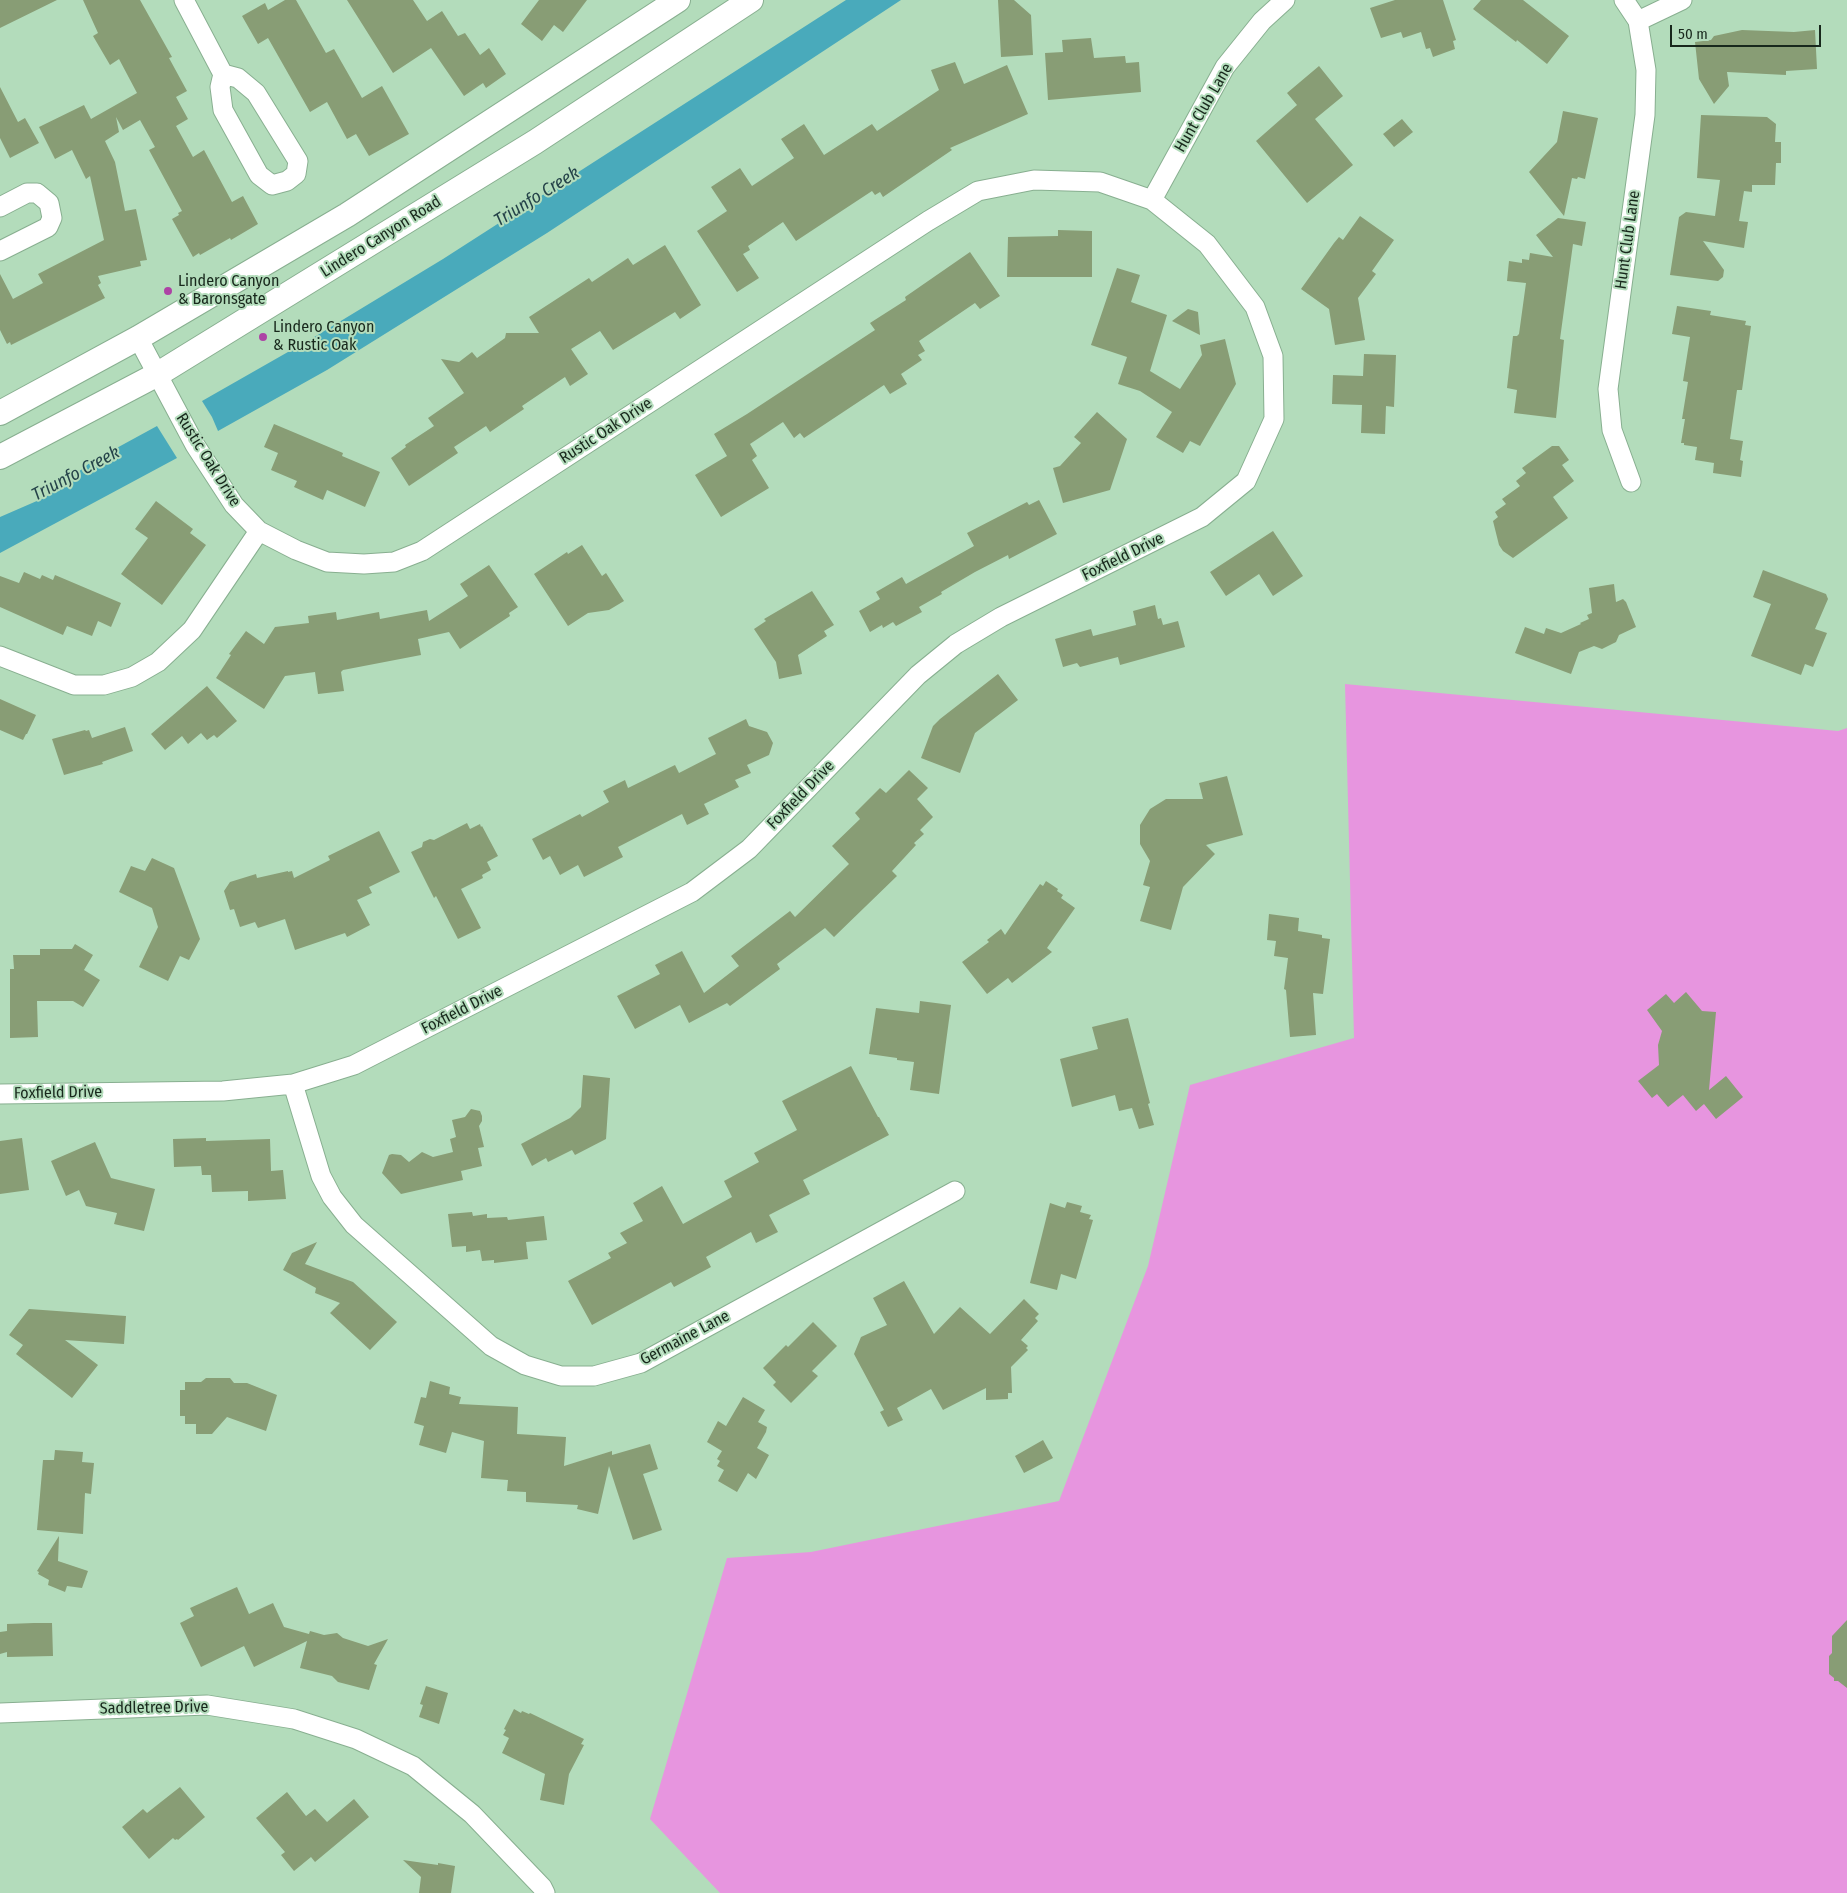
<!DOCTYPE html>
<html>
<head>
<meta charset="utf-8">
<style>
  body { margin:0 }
  #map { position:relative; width:1847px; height:1893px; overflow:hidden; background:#b3dcbb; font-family:"Fira Sans Condensed",sans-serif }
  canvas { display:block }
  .scale { position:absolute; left:1670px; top:25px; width:151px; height:22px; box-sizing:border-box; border:2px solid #18281c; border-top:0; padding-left:6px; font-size:15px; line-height:18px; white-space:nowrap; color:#18281c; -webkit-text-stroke:4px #b3dcbb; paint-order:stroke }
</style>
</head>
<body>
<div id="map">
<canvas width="1847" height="1893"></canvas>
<div class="scale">50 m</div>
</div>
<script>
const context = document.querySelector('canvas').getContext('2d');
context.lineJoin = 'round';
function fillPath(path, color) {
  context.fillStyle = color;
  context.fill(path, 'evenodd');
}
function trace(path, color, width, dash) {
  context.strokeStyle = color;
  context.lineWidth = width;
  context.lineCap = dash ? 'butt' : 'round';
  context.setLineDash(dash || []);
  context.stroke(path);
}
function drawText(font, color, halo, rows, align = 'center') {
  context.font = font + ' "Fira Sans Condensed",sans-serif';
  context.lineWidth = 4;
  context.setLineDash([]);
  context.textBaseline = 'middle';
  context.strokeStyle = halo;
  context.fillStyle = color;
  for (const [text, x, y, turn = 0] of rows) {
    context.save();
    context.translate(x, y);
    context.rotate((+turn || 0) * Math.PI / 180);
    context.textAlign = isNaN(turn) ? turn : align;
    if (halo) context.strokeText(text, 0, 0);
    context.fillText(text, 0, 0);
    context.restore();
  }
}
fillPath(new Path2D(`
  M1345,684L1838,731L1847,728V1893H720L650,1819L727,1558L811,1552L1059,1501L1148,1266L1190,1085L1354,1038Z`), '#e795df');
fillPath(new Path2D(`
  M846,0H901L547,233L327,370L218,431L212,417L202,401L316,336L443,259Z
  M157,426L177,458L0,553V517L46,497L91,462Z`), '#49aabb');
fillPath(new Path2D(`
  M0,0H57L0,28Z
  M83,0H140L172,57L169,58L187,91L176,97L188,119L176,126L193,157L204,150L232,202L243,196L258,224L231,240L230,238L200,255L199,253L193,257L172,219L179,215L178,213L182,211L149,150L155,147L140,120L123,130L116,117L119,132L105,141L115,162L125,211L136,209L147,260L140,261L141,266L98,276L101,283L98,285L105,298L11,345L10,342L7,344L0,330V274L13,299L43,283L38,274L104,240L90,176L86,179L72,150L55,159L39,127L84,105L91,119L137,93L119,59L110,65L93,36L98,33Z
  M285,0H296L326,53L334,49L362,98L382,86L409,134L369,156L356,134L347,139L327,102L310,112L268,38L258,44L242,16L265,3L268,10Z
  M347,0H413L427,21L442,11L458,36L465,33L480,55L489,48L506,74L486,88L483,83L464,96L431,48L393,73Z
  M539,0H587L563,32L554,25L542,41L521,24Z
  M998,0H1014L1031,15L1033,55L1001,57Z
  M1395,0H1443L1456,40L1453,41L1455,49L1433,57L1430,48L1426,49L1421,32L1403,38L1401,32L1381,38L1370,8Z
  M1481,0H1523L1569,36L1547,64L1517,40L1516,42L1473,9Z
  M1742,30L1794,32L1815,30L1817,69L1786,71V75L1727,72L1729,86L1714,104L1699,79L1695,42L1711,40L1714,36Z
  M1091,38L1094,58L1125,56L1126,63L1139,62L1141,92L1048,100L1045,53L1063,52L1062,40Z
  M955,62L964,84L1007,65L1028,114L950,148L952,150L883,197L880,192L875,195L872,191L796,241L783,222L748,246L750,250L743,254L759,278L737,292L697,231L727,211L711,187L740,168L752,186L794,158L781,139L804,124L824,155L872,124L877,131L939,90L931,70Z
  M1319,66L1343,96L1315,119L1353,165L1307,203L1256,141L1297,105L1287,93Z
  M0,87L18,122L25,118L39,143L10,158L0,138Z
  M1563,111L1598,118L1585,179L1578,177L1577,179L1572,178L1564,216L1529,172L1557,142Z
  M1701,115L1767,117L1776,124L1775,142H1781V163H1776L1775,185H1752V192L1744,191L1739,221L1748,222L1744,248L1703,241L1724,270L1723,277L1718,281L1670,275L1679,217L1686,212L1715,216L1720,180L1697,178Z
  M1402,119L1413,132L1394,147L1383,134Z
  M1360,216L1394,240L1372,271L1376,274L1358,298L1365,340L1335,345L1329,309L1301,289L1334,243L1339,237L1343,240Z
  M1558,218L1586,222L1582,246L1573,244L1560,339L1564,340L1556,418L1514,413L1517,390L1507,388L1513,336H1517L1519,334L1526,283L1507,281L1509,261L1522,263V259L1529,260L1530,253L1553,257L1536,235Z
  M1058,230L1092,231V277H1007L1008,237L1058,236Z
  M665,245L701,305L680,319L675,312L613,350L600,331L571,349L588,374L570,386L565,377L522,406L524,409L490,432L486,426L454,447L458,453L409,486L391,458L406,447L405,445L434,426L428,418L464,393L441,359L459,362L472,352L477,358L505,338L506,333H539L529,317L589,278L592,282L628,258L633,265Z
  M970,252L1000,296L980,309L975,303L919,341L925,351L918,355L922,360L901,374L907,384L890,394L884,385L804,438L800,433L794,438L783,422L750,444L757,456L752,460L769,488L721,517L695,475L727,456L714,434L747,414L875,330L870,323L906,300L905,297Z
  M1117,268L1140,275L1131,302L1167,315L1150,371L1180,389L1202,355L1200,345L1225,339L1236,384L1200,446L1190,441L1183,453L1156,437L1172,412L1140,391L1118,384L1127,357L1091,345Z
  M1677,306L1711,311L1710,315L1746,321L1745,325L1751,326L1742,390H1737L1730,439L1743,441L1740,460L1743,461L1741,477L1713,473L1714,463L1695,460L1697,447L1684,445V443H1681L1685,419H1682L1688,382L1683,381L1690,337L1672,334Z
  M1188,309L1198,312L1200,335L1172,321Z
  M1364,354L1396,355L1394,407L1386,406L1385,434L1361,433L1362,405L1332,404L1333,375L1363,376Z
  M1097,412L1127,439L1110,490L1063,503L1053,468L1060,466L1081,443L1074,437Z
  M274,424L343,453L342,456L380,472L365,507L327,490L323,500L294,487L297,481L271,470L278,453L264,447Z
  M1552,446H1559L1569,460L1562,465L1574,481L1553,497L1568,518L1513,558L1503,551L1499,545L1493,521L1498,517L1495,512L1506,504L1502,499L1520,486L1516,481L1526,473L1522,468Z
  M1039,500L1057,534L1009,559L1008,555L975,572L941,592L942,594L919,607L922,612L896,626L893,622L883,628L882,625L870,632L859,611L880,599L876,592L902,577L906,584L974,546L967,533L1027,502L1029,505Z
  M156,501L193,529L190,533L206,545L162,605L121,574L148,538L135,529Z
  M1273,531L1303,576L1273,596L1259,574L1226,596L1210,572Z
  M582,545L602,576L606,573L624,601L609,610L588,613L568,626L534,574L567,552L568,554Z
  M489,565L518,607L509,613L510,616L460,649L449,632L418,639L421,655L343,670L341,672L344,691L318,694L315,672L285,676L264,709L216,678L231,655L229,654L246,631L264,644L275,627L309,623L308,616L336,612L337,620L379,612L380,619L427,610L429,621L468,596L460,584Z
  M1763,570L1826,594L1828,599L1815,629L1827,633L1813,667L1805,664L1801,675L1751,656L1771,604L1753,597Z
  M24,572L40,579L42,575L53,580L55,575L121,603L111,627L98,621L92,636L67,626L63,635L0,607V576L19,583Z
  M1614,584L1616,602L1623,599L1626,602L1636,627L1619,635L1616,642L1602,649L1594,646L1579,652L1571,674L1515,653L1525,627L1544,634L1546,628L1561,633L1581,624L1580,623L1589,619L1587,615L1592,613L1589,588Z
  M812,591L834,625L824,631L827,636L798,655L802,674L779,679L776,662L754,629L766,621L764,619Z
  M1155,605L1158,619L1161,618L1163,625L1178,621L1185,647L1120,665L1118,657L1080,667L1077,663L1063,667L1055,639L1091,629L1093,636L1136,625L1133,611Z
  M998,674L1018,700L975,733L960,773L921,758L933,726L940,719Z
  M207,686L237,721L217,738L214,735L207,740L201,733L188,744L182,736L165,750L151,734Z
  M0,699L36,715L27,734H26L23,740L0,730Z
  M746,719L749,726L767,732L773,743L769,755L747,765L751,773L735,780L739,787L704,804L709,814L687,825L682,814L618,847L623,857L584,877L578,865L560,875L550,856L543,860L532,839L580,814L582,817L609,802L603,791L625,780L628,788L675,765L679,773L716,754L708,738Z
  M125,727L133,751L102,762L103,764L64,775L52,739L85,730L86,731L89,730L92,738Z
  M909,770L928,788L917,799L933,817L920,830L924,834L914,843L916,845L892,871L897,876L834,937L825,928L777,964L780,969L730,1006L727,1003L689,1023L680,1005L635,1029L617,996L660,974L655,965L682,951L704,993L739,966L731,956L790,911L795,917L849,864L832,846L860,819L855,813L880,788L886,793Z
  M1227,776L1243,835L1206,845L1215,854L1183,887L1171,930L1140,921L1150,887L1143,885L1150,861L1140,844V825L1150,809L1166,799H1203L1199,783Z
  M467,823L470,829L480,824L481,827L482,826L498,856L487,862L491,870L482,875L483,878L461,889L481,928L458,939L436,896L434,898L411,852L422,847L423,842L430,839L434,840Z
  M379,831L400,872L369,887L372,893L357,900L370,925L347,937L345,933L295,950L285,919L258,928L255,922L240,927L234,909L230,910L224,891L230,882L256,874L257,878L288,871V872L292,871L294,878L330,860L328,856Z
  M152,858L174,868L200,939L189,960L180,956L168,981L139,967L158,927L152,908L119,892L131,866L145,871Z
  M1046,881L1058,889L1057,891L1063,895L1061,898L1075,908L1047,948L1052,952L1012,983L1008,978L987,994L962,962L989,942L987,940L1001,929L1005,935L1040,884L1043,886Z
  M1269,914L1299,918L1298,931L1322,935V938L1330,939L1323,994L1313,993L1316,1035L1290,1037L1286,990L1284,989L1288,958L1274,956L1276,941L1267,940Z
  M75,944L93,955L84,970L100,980L83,1007L73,1001H37L38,1037L10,1038V969H14L13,955H40V949H72Z
  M1686,992L1702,1011L1716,1012L1709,1090L1726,1076L1743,1097L1716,1119L1704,1104L1696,1111L1683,1095L1668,1107L1657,1094L1652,1098L1638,1081L1659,1065L1658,1045L1662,1031L1647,1010L1666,994L1674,1003Z
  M920,1001L951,1005L939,1094L910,1090L914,1062L897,1060V1058L869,1054L876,1008L919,1013Z
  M1128,1018L1150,1103L1148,1104L1154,1125L1139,1129L1132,1108L1119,1111L1115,1095L1072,1107L1060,1059L1098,1049L1092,1027Z
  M851,1066L878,1117H879L889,1135L803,1180L810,1194L769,1215L778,1232L756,1243L751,1232L706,1257L711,1267L674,1287L671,1282L592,1325L568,1281L611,1258L608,1253L627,1243L620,1233L643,1221L633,1203L662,1186L683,1224L732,1197L724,1181L759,1162L754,1153L797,1130L782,1101Z
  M583,1075L610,1078L606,1139L575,1155L572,1150L548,1162L546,1158L532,1166L521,1144L570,1118L581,1107Z
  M471,1109L480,1111L482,1116V1121L479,1126L484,1147L478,1148L482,1166L461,1171L463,1180L401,1194L382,1173L389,1155L392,1154L401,1155L409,1162L422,1152L433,1157L453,1152L450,1139L456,1137L452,1120L465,1117Z
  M22,1138L29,1190L0,1194V1141Z
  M206,1138V1141L270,1139L271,1171L283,1170L286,1199L248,1201V1191L212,1192L211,1175H202L201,1166L174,1167L173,1139Z
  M95,1142L111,1178L155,1189L144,1231L114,1224L117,1213L86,1206L79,1190L66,1196L51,1161Z
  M1067,1202L1082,1206L1080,1212L1091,1215L1089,1219L1093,1220L1076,1279L1061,1274L1057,1290L1030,1283L1050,1203L1065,1208Z
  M472,1212L473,1216L487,1214V1218L507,1217L508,1220L544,1216L547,1240L526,1242L528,1259L494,1263V1260L482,1261L480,1250L466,1252V1246L452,1247L448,1214Z
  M317,1242L305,1264L353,1282L397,1322L370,1350L330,1313L340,1303L315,1293L316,1288L283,1270L292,1253Z
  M904,1281L934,1334L960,1307L990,1334L1024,1299L1039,1314L1035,1318L1038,1321L1021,1340L1028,1346L1026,1348L1028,1350L1011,1367L1012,1393H1008V1399L986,1400V1388L943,1410L931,1389L897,1408L903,1420L888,1427L880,1412L884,1410L854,1354L861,1337L887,1325L873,1298Z
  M29,1309L126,1316L124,1344L65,1340L98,1365L72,1398L16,1354L23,1345L9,1335Z
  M813,1322L837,1346L812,1371L818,1376L791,1403L773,1385L776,1382L763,1368L786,1345L788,1347Z
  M206,1378H230L234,1383H247L277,1395L266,1431L227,1417L212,1434H196V1424H185V1416H180V1390H185V1382H201Z
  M430,1381L450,1387L449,1394L461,1397L459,1404L518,1407L517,1434L566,1437L564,1466L612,1451V1455L650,1444L658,1469L643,1474L662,1530L633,1540L609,1466L598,1514L577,1509L578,1505L526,1502V1492L507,1491L508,1480L481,1478L484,1441L452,1432L446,1453L419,1445L424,1426L414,1423L421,1397L426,1398Z
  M743,1397L765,1410L758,1422L767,1427L766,1432L757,1448L769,1455L756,1479L748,1473L737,1492L718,1481L724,1470L717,1466L720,1461L717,1459L722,1451L707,1442L718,1421L726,1426Z
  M1043,1440L1053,1458L1024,1473L1015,1456Z
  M55,1450L83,1452L82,1462L94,1463L91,1494L85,1493L83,1534L37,1530L43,1460H54Z
  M59,1536L58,1561L88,1571L82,1588L67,1586L65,1592L48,1585L49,1580L38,1574L39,1572L37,1571Z
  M237,1587L249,1614L273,1603L284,1627L309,1634L310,1631L324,1635L337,1633L343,1638L368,1646L388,1639L374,1664L377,1665L369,1690L338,1682L332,1676L300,1668L307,1641L254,1667L244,1646L201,1667L180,1623L194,1616L190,1608Z
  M1847,1620V1688L1838,1681H1834V1678L1829,1674V1656L1832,1653V1636Z
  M34,1623H52L53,1656L7,1657V1652L0,1654V1632L7,1631V1624Z
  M426,1686L448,1693L439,1724L419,1717L423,1705L420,1704Z
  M514,1709L521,1713L522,1711L529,1714L530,1713L584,1739L581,1744L584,1745L569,1774L564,1805L540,1800L545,1774L502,1753L509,1738L503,1735L506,1730L504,1729Z
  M180,1787L205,1817L178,1840L177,1839L175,1840L173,1838L149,1859L122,1827L143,1809L147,1813Z
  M287,1792L306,1816L315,1809L327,1822L354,1799L369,1817L315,1862L311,1857L294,1871L281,1855L285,1852L256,1818Z
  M403,1860L438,1865V1863L455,1866L451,1893H419L421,1877Z`), '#889d75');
const minor = new Path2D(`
  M184,0L223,74L220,87L223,110L259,175L272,185L287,181L296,174L298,161L256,93L238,78L223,74
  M1624,0L1638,21L1646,70L1645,115L1608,389L1612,430L1631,482
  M1638,21L1682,0
  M1152,200L1225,67L1262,21L1285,0
  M0,207L27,193H37L49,203L52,218L48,227L0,251
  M0,656L74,685H104L132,677L158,662L192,630L259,531
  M293,1084L321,1176L332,1197L354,1225L491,1346L525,1365L561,1376H594L641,1363L955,1191
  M0,1094L223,1091L293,1084L354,1065L692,892L749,849L918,675L956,644L1001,617L1202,517L1246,481L1274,419L1273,356L1255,307L1207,244L1152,200L1100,182L1034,180L978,191L928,221L422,551L394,562L364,564L327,562L296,550L259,531L234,505L195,445L138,338
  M0,1713L207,1705L294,1719L356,1739L413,1766L472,1814L542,1887L545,1893`);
const tertiary = new Path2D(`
  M0,413L138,338L347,215L678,0
  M0,457L158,374L535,142L751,0`);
trace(minor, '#88af90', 21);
trace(tertiary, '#88af90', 26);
trace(minor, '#fff', 19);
trace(tertiary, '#fff', 24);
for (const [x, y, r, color] of [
  [168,291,5,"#ad43a5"],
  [263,337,5,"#ad43a5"]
]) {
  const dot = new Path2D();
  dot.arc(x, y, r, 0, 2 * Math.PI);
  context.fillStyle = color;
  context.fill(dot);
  trace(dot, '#b3dcbb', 2);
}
drawText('16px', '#18281c', '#b3dcbb', [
  ["Hunt Club Lane",1204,108,-60],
  ["Lindero Canyon Road",381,237,-32],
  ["Hunt Club Lane",1628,240,-82],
  ["Rustic Oak Drive",606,431,-33],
  ["Rustic Oak Drive",208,460,58],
  ["Foxfield Drive",1123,557,-26],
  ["Foxfield Drive",801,795,-46],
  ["Foxfield Drive",462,1010,-27],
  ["Foxfield Drive",58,1093,-1],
  ["Germaine Lane",685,1338,-28],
  ["Saddletree Drive",154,1708,-1]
]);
drawText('16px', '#18281c', '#b3dcbb', [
  ["Lindero Canyon",178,282],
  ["& Baronsgate",178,300],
  ["Lindero Canyon",273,328],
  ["& Rustic Oak",273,346]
], 'left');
drawText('italic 18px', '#254349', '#b3dcbb', [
  ["Triunfo Creek",537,197,-32],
  ["Triunfo Creek",76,474,-28]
]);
</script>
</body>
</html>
